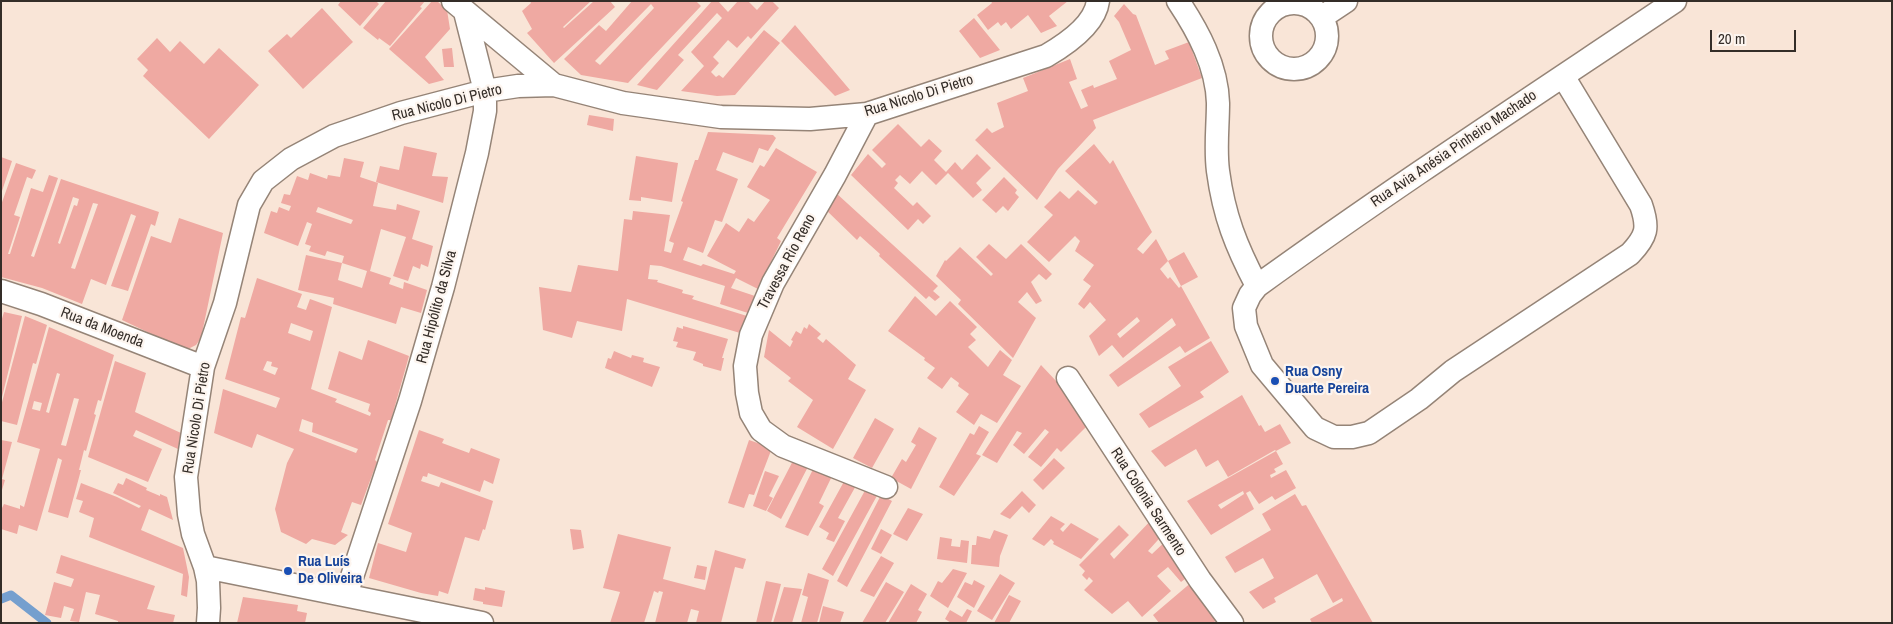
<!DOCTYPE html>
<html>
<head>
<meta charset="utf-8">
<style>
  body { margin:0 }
  #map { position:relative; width:1893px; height:624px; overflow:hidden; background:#f9e5d7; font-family:"Archivo Narrow",sans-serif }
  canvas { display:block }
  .frame { position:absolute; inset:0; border:2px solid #342d28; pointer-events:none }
  .scale { position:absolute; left:1710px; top:30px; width:86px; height:22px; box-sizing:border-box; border:2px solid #342d28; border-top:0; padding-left:6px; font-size:15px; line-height:18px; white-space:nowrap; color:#342d28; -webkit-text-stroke:4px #fdf5ef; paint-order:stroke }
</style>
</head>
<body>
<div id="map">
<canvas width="1893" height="624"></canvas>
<div class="frame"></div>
<div class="scale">20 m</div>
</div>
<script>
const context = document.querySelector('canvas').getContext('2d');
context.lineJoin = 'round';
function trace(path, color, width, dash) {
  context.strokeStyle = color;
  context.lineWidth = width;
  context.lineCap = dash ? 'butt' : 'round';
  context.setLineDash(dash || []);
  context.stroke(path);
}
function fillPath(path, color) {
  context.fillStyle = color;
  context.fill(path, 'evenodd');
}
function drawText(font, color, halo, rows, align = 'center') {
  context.font = font + ' "Archivo Narrow",sans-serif';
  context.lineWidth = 4.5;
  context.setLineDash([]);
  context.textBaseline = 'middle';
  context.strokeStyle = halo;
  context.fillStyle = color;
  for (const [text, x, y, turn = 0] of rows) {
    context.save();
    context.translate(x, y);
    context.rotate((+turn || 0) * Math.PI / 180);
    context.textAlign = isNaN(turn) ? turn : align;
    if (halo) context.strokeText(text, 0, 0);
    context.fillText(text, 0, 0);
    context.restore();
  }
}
trace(new Path2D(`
  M1,599L11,595L47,623`), '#759fce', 9);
fillPath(new Path2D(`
  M341,1H376L379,4L360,26L338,5Z
  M386,1H425L420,7L422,8L390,46L379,38L378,40L363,28Z
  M432,1H437L447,10L450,29L425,57L444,80L429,84L389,49Z
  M530,1H591L563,27L564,28L594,1H610L615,7L554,63L527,33L532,29L522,11L531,3Z
  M632,1H696L701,6L628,83L581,75L564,59L599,25L606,31ZM651,4L654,8L600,65L595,61Z
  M712,1H718L728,12L738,1H748L757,10L765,1H772L779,8L751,39L748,36L737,48L728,40L713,57L719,63L711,72L716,77L719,75L723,78L764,30L780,43L735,95L717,96L681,91L704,66L691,52L722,18L717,13L678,55L684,60L657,90L637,85Z
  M991,1H1068L1049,16L1057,26L1041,33L1028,15L1011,29L1006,22L1001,26L998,22L988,30L977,15L992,3Z
  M1124,4L1133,14L1136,15L1155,65L1169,59L1165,51L1189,42L1202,78L1093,120L1096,128L1058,169L1037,200L975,140L987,128L992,133L1004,127L997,103L1028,91L1023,78L1070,59L1077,79L1069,82L1081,109L1088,106L1081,90L1093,85L1094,88L1117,79L1109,61L1131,50L1119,22L1114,16Z
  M322,8L353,42L303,89L268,51L287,34L291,38Z
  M974,18L1000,50L980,58L959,31Z
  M795,25L850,90L835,96L781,41Z
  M157,38L170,52L180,41L204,64L219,48L259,85L209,139L143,76L148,70L137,59Z
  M452,48L454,67H444L442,49Z
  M589,115L614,119L613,131L587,125Z
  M898,124L921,147L929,139L942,151L934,160L946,172L955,162L962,170L977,154L991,168L976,183L982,190L973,198L948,173L936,185L922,171L910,184L900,175L895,180L898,183L894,188L913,206L917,202L931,216L923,224L918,219L908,230L851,175L868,154L882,168L886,164L872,150Z
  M708,132L773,135L776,138L768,151L759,148L753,163L723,152L716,170L738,179L722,222L715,220L703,253L688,247L683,260L701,266L703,264L734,274L736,271L707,256L726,223L739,232L748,218L754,222L770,200L747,187L760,165L764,167L776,148L817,172L777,238L781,241L758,289L736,278L731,288L755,296L748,313L720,304L725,286L661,266L650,265L648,279L658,280L657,282L683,290L682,293L694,296L692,299L747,316L740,333L627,299L622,331L577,321L572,338L543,330L539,287L571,292L578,265L618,271L624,219L632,220L633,211L670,215L664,251L671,253L674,243L669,241L683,202L681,201L695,160H698Z
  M1094,144L1110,164L1113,160L1152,232L1137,249L1143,254L1156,239L1168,261L1184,252L1198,277L1181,286L1210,338L1185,353L1180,346L1118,387L1109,375L1176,325L1172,318L1123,358L1112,345L1099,356L1089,336L1106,320L1090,302L1084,309L1078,304L1091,286L1083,280L1094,265L1075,251L1080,241L1075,236L1049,262L1027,242L1053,215L1044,207L1060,191L1069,199L1078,190L1095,205L1098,202L1065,171ZM1168,261L1181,286L1179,288L1170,277L1168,279L1160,269ZM1137,317L1140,321L1120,338L1117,334Z
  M404,146L437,153L432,176L448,177L443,203L376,182L380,166L399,170Z
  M636,156L678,163L672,202L641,197V201L629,200Z
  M1,157L12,161L2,191H1Z
  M344,158L364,162L360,177L378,183L373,206L396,210L397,204L420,211L412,239L433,246L428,267L421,264L420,269L413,266L408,281L393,276L406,237L381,229L370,271L391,278L389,284L403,289L404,282L427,290L421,313L401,307L396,324L333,304L334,298L298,290L306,255L342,263L338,280L362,288L367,271L342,263L344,256L327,251L325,256L309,251L311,246L305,244L312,224L307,222L298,246L264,233L271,211L277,213L279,207L289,211L291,206L281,203L284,194L290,195L297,176L308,180L310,173L327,179L328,175L340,177ZM318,207L353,220L351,224L316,212Z
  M16,163L36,170L32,179L27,177L14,215L20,217L8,254H10L31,188L43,192L49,175L58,178L31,256L34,257L61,179L159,212L155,226L151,224L128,291L111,286L136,216L131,214L106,285L91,279L82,304L42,288L1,277V205ZM73,197L79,199L77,206L74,205L60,244L58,243ZM93,203L98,204L75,269L71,268Z
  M1004,177L1017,190L1015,193L1019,197L1008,211L1003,206L996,213L982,200Z
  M836,193L938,286L933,291L940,297L935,301L929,296L926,299L879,256L880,254L860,236L857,240L825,209Z
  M179,218L223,233L201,338L196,345L188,349L162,339L122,320L151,236L171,243Z
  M989,244L1006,259L1021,244L1052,274L1046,280L1039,274L1031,282L1042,301L1036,304L1027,292L1018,302L1036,318L1013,358L958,304L961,300L936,276L945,260L946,261L960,247L991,276L993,274L976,257Z
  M257,278L302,294L297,307L306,310L310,299L332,307L311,389L337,399L335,402L370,416L371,413L368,411L370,404L328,389L339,351L362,360L368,340L409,356L391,420H388L375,460L377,462L361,505L352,502L341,532L348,535L335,545L312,539L306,544L281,532L275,509L287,463L294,449L257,434L252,448L214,433L223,389L276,408L280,398L225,379L241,317L245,318ZM291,323L313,331L310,341L288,333ZM267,361L272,362L271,366L278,368L275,375L263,370ZM302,419L313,423L312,432L358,449L356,453L299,431Z
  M915,296L936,316L950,301L977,327L970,334L976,340L968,347L988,367L1000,350L1012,360L1003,375L1021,386L997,423L981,414L974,425L956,412L969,394L958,386L959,383L951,377L942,389L927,378L935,368L924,360L925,358L888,331Z
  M4,312L22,316L2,397L1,322Z
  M25,316L47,325L36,364L33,363L17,425L1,421V406Z
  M809,324L821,334L817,338L823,343L826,339L856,365L848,379L866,390L833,449L797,427L813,400L788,381L791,378L764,357L769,330L790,347L793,341L791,340L796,331L801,334L804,327L807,329Z
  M683,326L728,339L722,358H724L721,371L703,366V364L693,360L696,352L676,347L678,342L673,341L677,327L683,329Z
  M49,327L114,355L101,401L98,400L94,414L96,415L86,451L84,450L79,470H81L68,518L48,512L62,460L58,458L37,531L19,525L17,534L1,529V510L4,504L20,509V505L24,507L40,449L17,442ZM57,373L60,374L49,413L46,412ZM74,398L79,399L66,446L61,445ZM34,401L42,403L40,411L32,409Z
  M1211,341L1229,372L1200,392L1204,397L1149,428L1139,414L1181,386L1168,367Z
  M614,351L631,358L632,355L644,358L643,362L660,367L652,387L605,368L608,358L611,359Z
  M115,361L146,373L135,412L181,433L178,449L136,430L133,436L162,449L148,482L88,457Z
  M1041,365L1075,401L1091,422L1061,452L1057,448L1041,467L1028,457L1049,432L1045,429L1024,454L1013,445L1022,433L1017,431L997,463L982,455Z
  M1242,395L1259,426L1261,425L1265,432L1280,424L1291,443L1276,451L1283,464L1274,469L1276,472L1270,475L1271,478L1286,470L1296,488L1275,500L1272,496L1259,504L1250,491L1246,493L1254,509L1211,535L1187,501L1276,451L1275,450L1228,477L1218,460L1206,467L1196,449L1165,467L1151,451ZM1243,491L1244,494L1221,509L1218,505Z
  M875,418L894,429L872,468L853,458Z
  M979,426L989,432L976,454L981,456L954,496L939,487L970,433L974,435Z
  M919,427L937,438L911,489L891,478L902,459L906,462L916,445L911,442Z
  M419,430L444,439L442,443L469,453L471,448L500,459L493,484L484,480L480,492L428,473L427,477L423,476L421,481L439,487L441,482L493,501L485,530L483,529L479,541L465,537L448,594L439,591L438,596L421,593L369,578L378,543L406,552L412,533L388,524Z
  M1,440L12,442L2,479L5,480L2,490Z
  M749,440L772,448L754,495L749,494L744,508L728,503Z
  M797,453L811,461L781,519L767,511Z
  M1054,458L1065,468L1043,490L1033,480Z
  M816,463L834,472L819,503L824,506L808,536L785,527Z
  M765,471L779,476L769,496L773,498L766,511L753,506Z
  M847,476L858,482L838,518L845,521L834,542L826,539L829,533L819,527Z
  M126,478L147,488L146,490L160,496V494L167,497L173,520L149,509L141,530L183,548L189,577L187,597L181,595L183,574L89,537L94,518L79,512L83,501L76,499L81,483L117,497L139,508L141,506L113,493L118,483L123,485Z
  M868,485L879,492L833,576L822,569Z
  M1022,491L1036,505L1029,513L1022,506L1010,519L1000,514Z
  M1295,494L1302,506L1306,505L1373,623H1312L1310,619L1343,601L1342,598L1333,603L1317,574L1274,598L1276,602L1263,609L1249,592L1274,578L1263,558L1235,573L1225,557L1271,530L1262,514Z
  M881,495L892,501L847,587L837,581Z
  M908,508L923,514L907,541L893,534Z
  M1156,515L1166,531L1148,551L1152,554L1170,537L1194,572L1181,582L1168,567L1157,576L1171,591L1142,617L1128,601L1112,614L1084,590L1093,581L1089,577L1087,580L1082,575L1085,571L1079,565L1119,525L1129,535L1110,554L1114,559Z
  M1051,516L1065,524L1060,529L1063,532L1071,523L1099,539L1081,559L1053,544L1054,542L1051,539L1044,546L1032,539Z
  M570,529L581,530L584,548L573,550Z
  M881,529L892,535L881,554L871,549Z
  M994,530L1008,535L1000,556L999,567L971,564L972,545H976L977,536L990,539Z
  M618,534L671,547L663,579L705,590L715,550L746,559L743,569L735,567L721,623H696L699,611L691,609L687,623H655L663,592L659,591L658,593L654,591L644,623H610L620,592L603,588Z
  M940,537L952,539L951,546L960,547L961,540L969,541L967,563L937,559Z
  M61,555L155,586L147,609L175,615L173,623H118V621L95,614L100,595L86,592L79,622L70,621L74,609L64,606L61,618L45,615L54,582L71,587L74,579L56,573Z
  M881,556L894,563L874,597L860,591Z
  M697,565L707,567L705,580L694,578Z
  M953,569L967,573L948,608L930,596L938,581L942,583Z
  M808,573L829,580L817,623H801L808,597L802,595Z
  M1000,574L1015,583L992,620L977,611Z
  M974,580L985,586L974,608L957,597L965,582L972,585Z
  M766,581L781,584L771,623H756Z
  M1193,581L1219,618L1213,623H1159L1153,615Z
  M886,582L904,592L885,623H862Z
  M911,584L927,594L918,610L922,612L916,623H888Z
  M485,587L505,591L502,607L483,604V602L473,600L475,588L485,590Z
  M784,587L802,589L792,623H773Z
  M1009,595L1021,601L1009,623H994Z
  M243,597L298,605L297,611L307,613L305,623H237Z
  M823,606L844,612L840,623H819Z
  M967,609L972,611L966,623H951L945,619L950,610L962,617Z`), '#efa9a2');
const street = new Path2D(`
  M453,1L554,85
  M1178,1C1198,31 1217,66 1218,103C1218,126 1215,148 1218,171C1224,216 1236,246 1257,286
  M1261 36a33 33 0 1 1 66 0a33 33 0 1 1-66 0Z
  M1322,17L1346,1
  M1563,76L1641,205C1649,228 1647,236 1630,254L1453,371L1419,399L1369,433L1352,437H1334L1315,428L1262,365L1246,326L1244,308L1250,295L1257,286C1394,187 1535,95 1675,1
  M867,114L835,175L773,283L751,335L745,366L747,393L751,413L761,430L783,446L886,487
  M1,291L41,304L203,367
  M1068,378L1200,580L1232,623
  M205,567L482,623
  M346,595L410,401L443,287L477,153L485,111V91L465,12
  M208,623L209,608L208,581L205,567L193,534L189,514L186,477L203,367L225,303L249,205L263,181L291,159L334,136L401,113L485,91L518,86L554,85L623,103L721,117L810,119L867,114L1046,56C1065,45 1095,25 1098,1`);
trace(street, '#958477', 25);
trace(street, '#fff', 22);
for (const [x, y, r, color] of [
  [1275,381,5,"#1a4fb4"],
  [288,571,5,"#1a4fb4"]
]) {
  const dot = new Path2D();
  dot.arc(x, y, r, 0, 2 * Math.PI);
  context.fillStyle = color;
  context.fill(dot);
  trace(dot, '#fdf5ef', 2);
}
drawText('15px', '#342d28', '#fdf5ef', [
  ["Rua Nicolo Di Pietro",919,96,-17],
  ["Rua Nicolo Di Pietro",447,103,-14],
  ["Rua Avia Anésia Pinheiro Machado",1454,149,-34],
  ["Travessa Rio Reno",787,262,-62],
  ["Rua Hipólito da Silva",437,307,-75],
  ["Rua da Moenda",102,328,21],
  ["Rua Nicolo Di Pietro",197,418,-81],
  ["Rua Colonia Sarmento",1148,502,57]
]);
drawText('bold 15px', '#164399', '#fdf5ef', [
  ["Rua Osny",1285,372],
  ["Duarte Pereira",1285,389],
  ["Rua Luís",298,562],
  ["De Oliveira",298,579]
], 'left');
</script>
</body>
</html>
